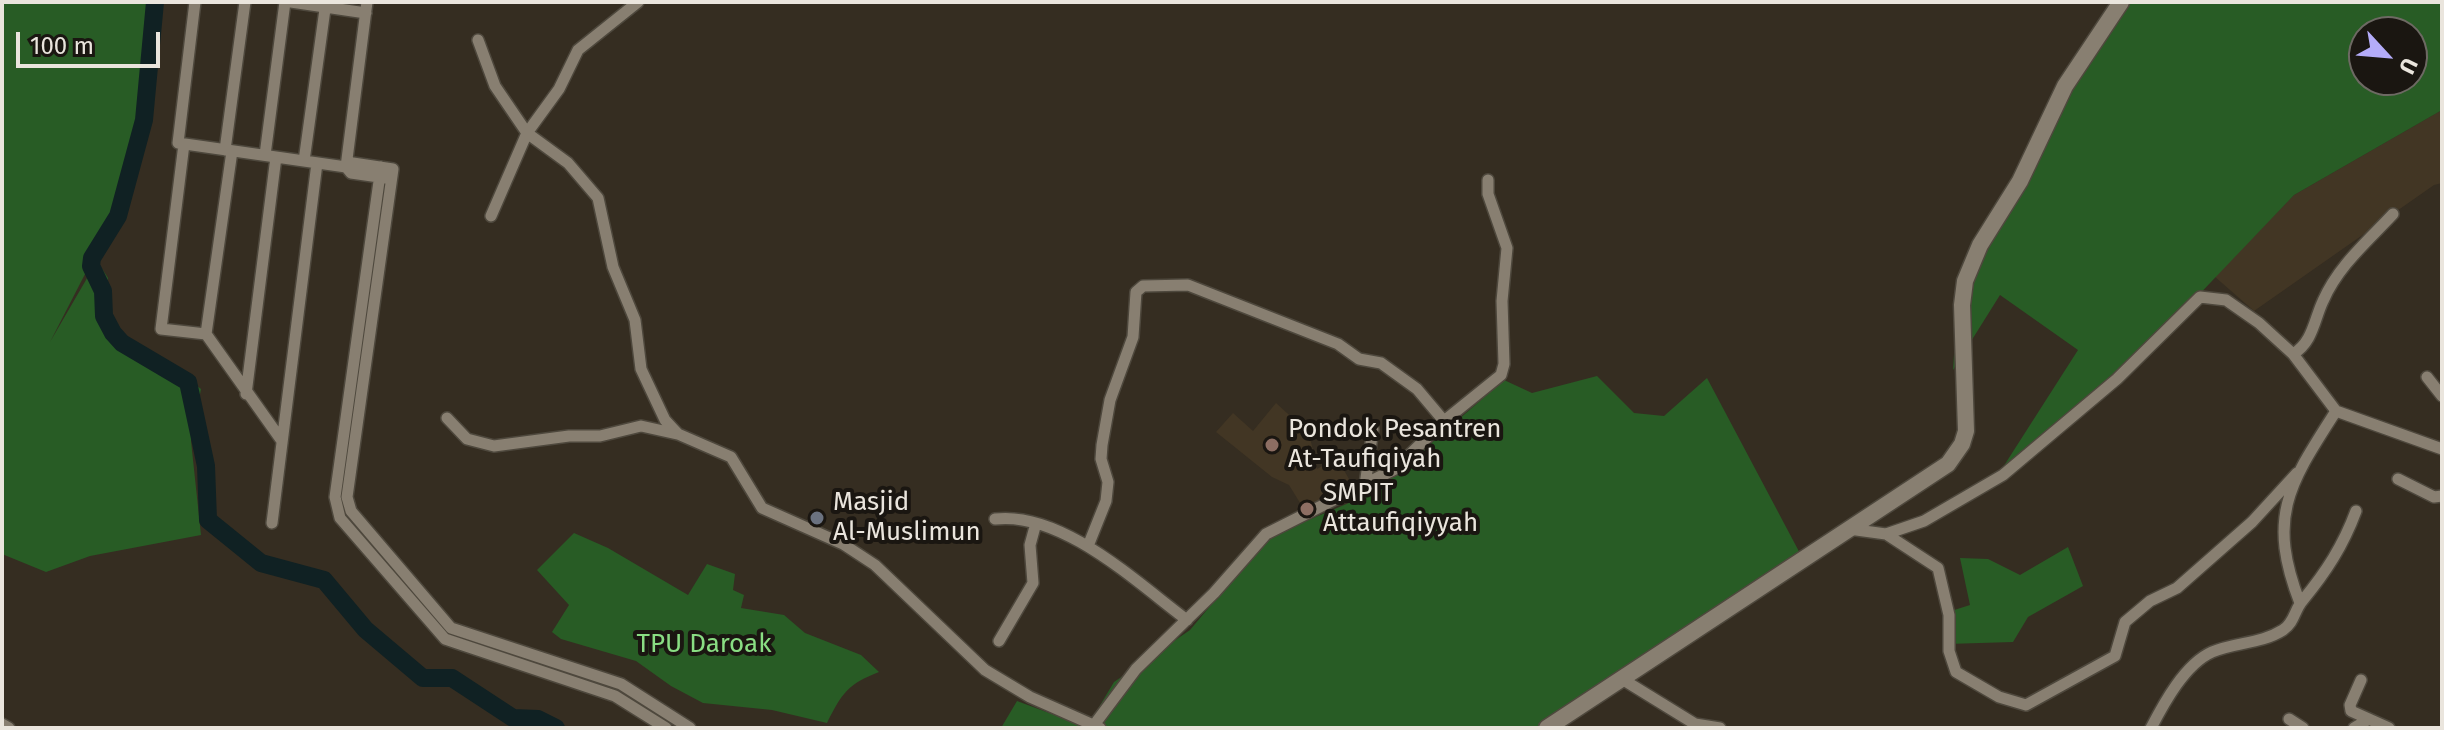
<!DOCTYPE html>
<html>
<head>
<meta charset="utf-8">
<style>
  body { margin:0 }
  #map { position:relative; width:2444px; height:730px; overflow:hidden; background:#352d21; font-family:"Fira Sans",sans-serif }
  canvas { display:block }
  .frame { position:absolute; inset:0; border:4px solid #eae5dd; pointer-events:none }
  .north { position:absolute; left:2348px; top:16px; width:80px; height:80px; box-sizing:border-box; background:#1a1611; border:2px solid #6d6963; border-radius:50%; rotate:116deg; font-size:22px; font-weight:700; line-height:32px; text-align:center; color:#eae5dd }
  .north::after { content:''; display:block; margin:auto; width:28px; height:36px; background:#b4acf9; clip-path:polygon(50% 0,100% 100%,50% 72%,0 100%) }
  .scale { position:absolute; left:16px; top:32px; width:144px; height:36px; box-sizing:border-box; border:4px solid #eae5dd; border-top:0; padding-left:10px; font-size:24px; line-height:28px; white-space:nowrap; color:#eae5dd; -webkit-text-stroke:6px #1a1611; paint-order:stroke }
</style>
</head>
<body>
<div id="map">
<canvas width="2444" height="730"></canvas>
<div class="frame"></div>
<div class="north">U</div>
<div class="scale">100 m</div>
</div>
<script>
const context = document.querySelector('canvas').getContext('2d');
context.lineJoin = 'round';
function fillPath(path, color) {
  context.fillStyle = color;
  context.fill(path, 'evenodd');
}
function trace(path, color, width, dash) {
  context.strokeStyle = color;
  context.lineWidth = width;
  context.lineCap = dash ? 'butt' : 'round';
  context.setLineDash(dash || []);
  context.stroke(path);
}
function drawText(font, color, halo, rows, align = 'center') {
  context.font = font + ' "Fira Sans",sans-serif';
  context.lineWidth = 8;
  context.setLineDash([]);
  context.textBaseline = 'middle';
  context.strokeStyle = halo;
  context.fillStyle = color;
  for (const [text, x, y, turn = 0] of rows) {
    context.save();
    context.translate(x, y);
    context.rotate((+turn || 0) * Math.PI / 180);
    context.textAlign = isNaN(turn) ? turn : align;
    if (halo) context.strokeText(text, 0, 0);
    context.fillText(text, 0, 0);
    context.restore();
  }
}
fillPath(new Path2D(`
  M2442,110V183L2434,185L2254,311L2214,276L2294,195Z
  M1276,403L1309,433L1317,469L1337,458L1353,486L1305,511L1289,485L1272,477L1216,432L1233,413L1253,431Z`), '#423624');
fillPath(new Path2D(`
  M2,2H155L138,145L100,245L50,342L97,261L108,278L103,301L105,333L122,349L170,365L201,389L191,441L201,535L90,556L46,572L2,554Z
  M2120,2H2442V110L2294,195L2149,347L1998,475L2078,350L2000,295L1953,370L1957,307L1978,238ZM2364,32H2412V80H2364Z
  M1597,376L1634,413L1664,416L1707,378L1803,559L1555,728H1001L1017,701L1087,727L1114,682L1190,630L1268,537L1375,492L1504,380L1532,393Z
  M574,533L608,548L688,595L707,564L735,574L733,590L744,595L741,608L784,615L805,633L861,655L879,672C848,684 842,693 827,723L772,710L703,703L671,686L636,661L561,639L552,632L569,605L537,570Z
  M2068,547L2083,586L2028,617L2013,642L1947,644L1951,611L1970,605L1960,558L1988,559L2020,575Z`), '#285c25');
trace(new Path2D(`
  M155,2L144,120L118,216L92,258L91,266L103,291L104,316L113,333L122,343L188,382L206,466L208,520L261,563L324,580L365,629L423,678H452L513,718L538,719L556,728`), '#102123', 18);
const street = new Path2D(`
  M195,2L178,143L346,167L353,163L393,169L347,497L351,511L451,628L621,684L690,728
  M291,2L366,13
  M478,40L495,86L527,133L568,163L598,198L613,267L635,320L641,369L665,420L678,434L731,457L762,508L843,544L875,565L985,670L1030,697L1100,728
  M184,144L161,329L206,334L282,441
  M225,150L245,2
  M265,155L285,2
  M304,161L326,2
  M346,167L367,2
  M346,167L351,173L386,178
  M381,167L335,497L340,518L445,639L615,696L666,728
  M491,216L527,133L559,89L578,50L638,2
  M206,334L232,151
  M2293,354C2313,342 2314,320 2323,301C2338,266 2368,241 2393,214
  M2427,377L2442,396
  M246,394L276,157
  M447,418L467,439L494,446L569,436H600L641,426L677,434
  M2398,479L2434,497L2442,496
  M1365,485L1373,429
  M995,519C1062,511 1136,582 1187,620
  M272,523L317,163
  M1849,529L1886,534L1924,521L2003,475L2117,379L2200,297L2226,300L2259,323L2293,354L2336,411L2442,449
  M1886,534L1938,568L1949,615V651L1956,672L1999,697L2026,705L2115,656L2125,622L2150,601L2177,588L2252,522L2297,473
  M1088,546L1106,501L1108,482L1101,459L1102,445L1110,400L1133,337L1136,292L1143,286L1188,285L1338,344L1359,359L1381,363L1417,389L1444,421
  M2300,603C2266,516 2290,483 2336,411
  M999,641L1033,583L1030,545L1036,523
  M1622,679L1695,724L1720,728
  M2361,680L2350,705L2351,711L2389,728
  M2289,719L2303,728
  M2,724L9,728
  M1094,725L1136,669L1214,593L1266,534L1395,469L1444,421L1501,375L1504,364L1502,301L1507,248L1488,194V180
  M2151,728C2164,703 2185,664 2212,652C2235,642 2261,644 2283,630C2295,622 2294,610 2303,600C2326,572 2343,546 2356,511
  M2354,728L2369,719`);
const secondary = new Path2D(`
  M1547,728L1948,464L1962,444L1966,431L1962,305L1965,281L1980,245L2020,181L2065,86L2121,2`);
trace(street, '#4e483d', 14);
trace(secondary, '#4e483d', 19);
trace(street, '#887f71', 11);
trace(secondary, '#887f71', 16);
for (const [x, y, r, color] of [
  [1272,445,8,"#8d6e63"],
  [1307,509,8,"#8d6e63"],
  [817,518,8,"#6b7280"]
]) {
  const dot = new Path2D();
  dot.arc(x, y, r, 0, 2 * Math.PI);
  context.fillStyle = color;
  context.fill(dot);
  trace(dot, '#1a1611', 3);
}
drawText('26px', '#eae5dd', '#1a1611', [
  ["Pondok Pesantren",1288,430],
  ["At-Taufiqiyah",1288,460],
  ["SMPIT",1323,494],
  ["Attaufiqiyyah",1323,524],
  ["Masjid",833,503],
  ["Al-Muslimun",833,533]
], 'left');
drawText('26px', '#89dd83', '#1a1611', [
  ["TPU Daroak",704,645]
]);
</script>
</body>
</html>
